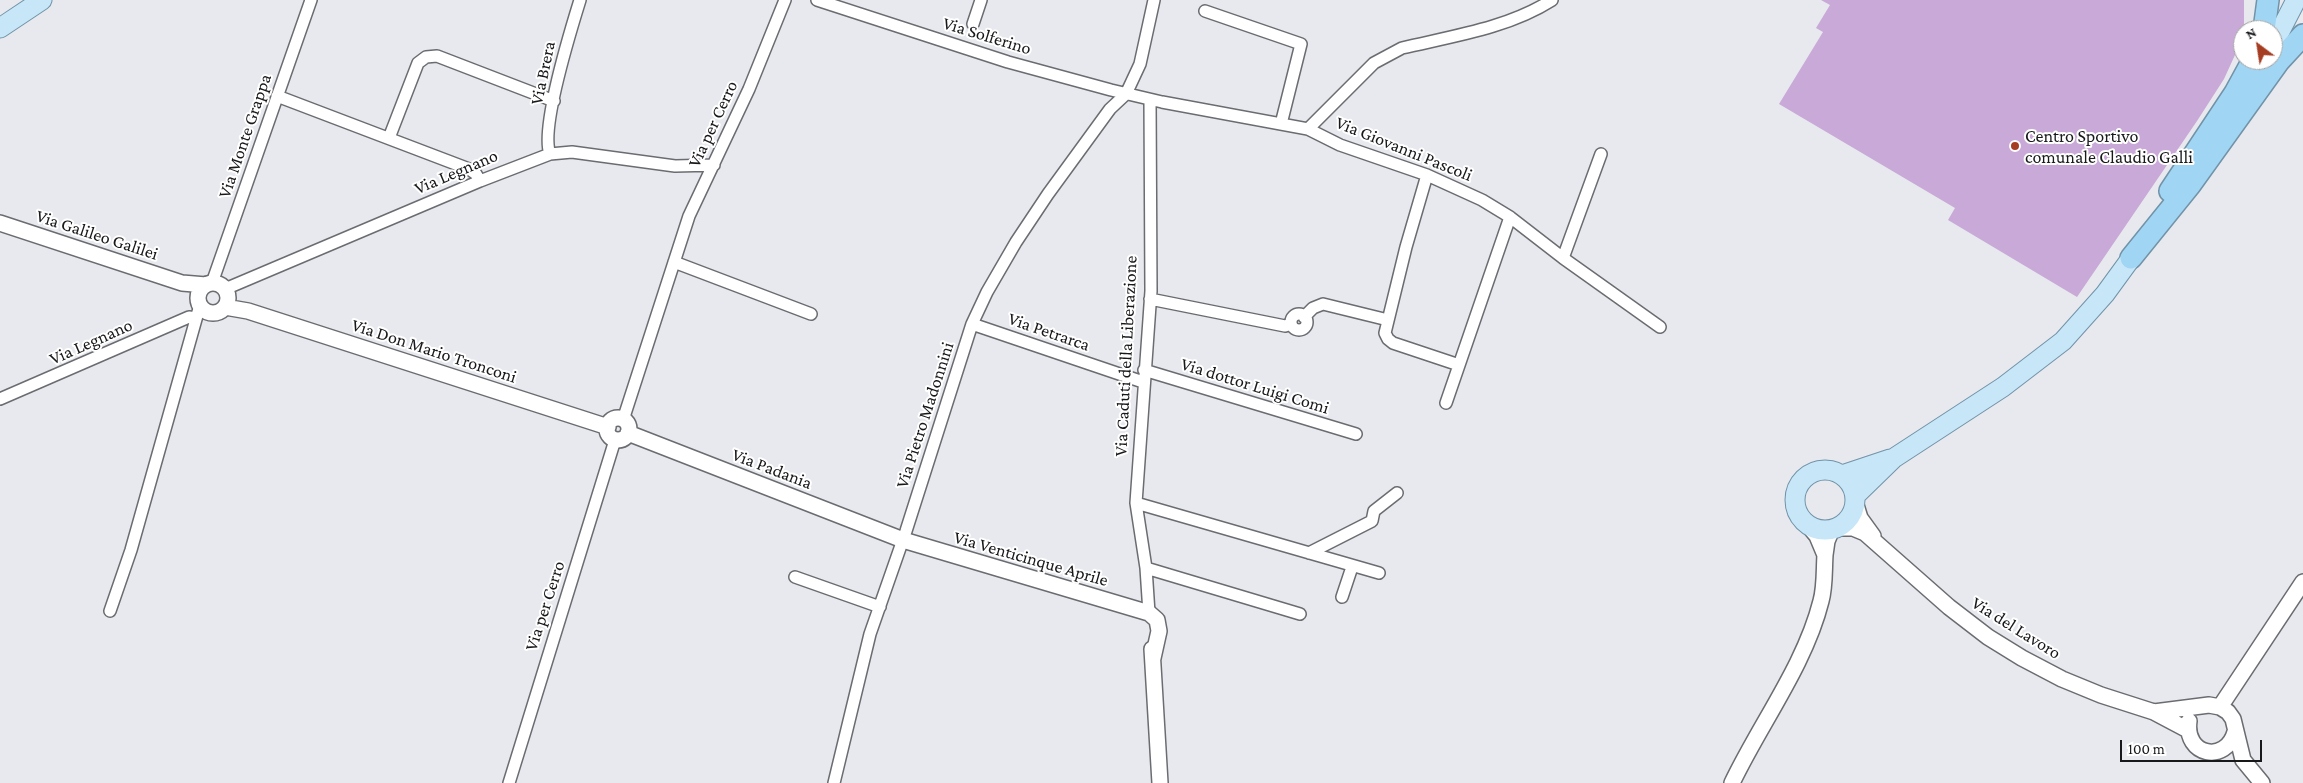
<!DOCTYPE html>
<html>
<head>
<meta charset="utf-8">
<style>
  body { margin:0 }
  #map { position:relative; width:2303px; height:783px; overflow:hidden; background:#e7e9ee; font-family:"Crimson Pro",serif }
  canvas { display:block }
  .north { position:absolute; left:2233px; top:20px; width:50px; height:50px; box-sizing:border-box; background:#fff; border:1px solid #a2a3a3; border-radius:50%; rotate:329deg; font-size:14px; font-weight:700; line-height:20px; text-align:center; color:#17181a }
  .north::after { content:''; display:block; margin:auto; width:18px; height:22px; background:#a53d22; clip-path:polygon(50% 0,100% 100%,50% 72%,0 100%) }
  .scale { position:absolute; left:2120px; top:740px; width:142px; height:22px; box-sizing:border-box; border:2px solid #17181a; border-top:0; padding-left:6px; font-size:15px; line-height:18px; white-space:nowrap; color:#17181a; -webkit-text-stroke:4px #fff; paint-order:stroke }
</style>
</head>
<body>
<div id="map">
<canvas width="2303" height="783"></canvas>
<div class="north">N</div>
<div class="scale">100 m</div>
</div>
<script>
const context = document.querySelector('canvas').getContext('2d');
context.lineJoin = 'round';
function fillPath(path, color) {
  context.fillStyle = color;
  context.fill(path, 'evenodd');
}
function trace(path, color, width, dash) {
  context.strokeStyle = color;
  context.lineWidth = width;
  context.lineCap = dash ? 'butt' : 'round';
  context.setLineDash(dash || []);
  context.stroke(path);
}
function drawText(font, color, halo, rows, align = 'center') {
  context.font = font + ' "Crimson Pro",serif';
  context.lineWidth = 4;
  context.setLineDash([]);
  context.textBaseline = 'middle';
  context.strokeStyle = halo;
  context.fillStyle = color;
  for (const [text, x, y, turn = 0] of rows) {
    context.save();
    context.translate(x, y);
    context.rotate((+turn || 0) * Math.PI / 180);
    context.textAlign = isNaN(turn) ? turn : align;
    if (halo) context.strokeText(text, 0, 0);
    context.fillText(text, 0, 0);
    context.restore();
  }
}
fillPath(new Path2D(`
  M1821,0H2244V27L2240,44L2224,79L2197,121L2077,297L1948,220L1955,208L1779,104L1823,32L1816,28L1830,5Z`), '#c9a9d7');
const minor = new Path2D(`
  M817,0L1008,62L1111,90L1162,102L1308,129L1340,145L1427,175L1482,200L1510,217L1563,258L1660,327
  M1205,11L1301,44L1281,124
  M973,24L981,0
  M277,96L469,169L476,174L480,181
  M1308,129L1374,63L1402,48C1453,36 1508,28 1552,0
  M389,138L418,63L426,57L437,56L554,101
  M550,154C540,129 571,29 580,0
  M1427,175L1406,247L1385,333L1388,339L1393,343L1459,365
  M1563,258L1601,154
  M674,262L811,314
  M212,283L311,0
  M225,289L480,181L550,154L572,152L675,166L714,165
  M1150,299L1285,326L1291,324
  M1291 322a8 8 0 1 1 16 0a8 8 0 1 1-16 0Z
  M1304,317L1313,308L1323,304L1388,320
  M972,324L1143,382
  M1144,370L1356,434
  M0,399L189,317L196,318
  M1446,403L1510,217
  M623,420L689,216L749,89L785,0
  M1136,503L1379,573
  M1309,553L1372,521L1374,511L1397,493
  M1146,568L1300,614
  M795,577L880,607
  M1342,597L1352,567
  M110,611L131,550L200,305
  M1149,613L1146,568L1136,503L1151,291L1150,100
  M509,783L615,440
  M834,783L870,634L906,531L972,324L987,292L1016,242L1048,194L1110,109L1126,94L1140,64L1154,0`);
const tertiary = new Path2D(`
  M0,223L182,283L206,285
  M198 298a15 15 0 1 1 30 0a15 15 0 1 1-30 0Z
  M225,307L248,311L608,427
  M607 429a11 11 0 1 1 22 0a11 11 0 1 1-22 0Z
  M628,433L903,540L1149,613L1157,620L1159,631L1153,658
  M1855,502L1860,518L1873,536
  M1808,525L1817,536L1825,555L1827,541L1832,529
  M1835,528H1853L1865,533L1949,607L1988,637L2022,658L2062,679L2101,695L2154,712L2188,730
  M1152,649L1160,783
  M2220,707L2303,582
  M2154,712L2209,705L2220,707L2228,712L2233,719L2243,760L2262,783
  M2189,721C2184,756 2226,764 2235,732
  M1732,783C1760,724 1805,665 1821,601C1825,587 1824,570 1825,555`);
const primary = new Path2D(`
  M0,28L42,0
  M2273,45L2296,0
  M1795 500a30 30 0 1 1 60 0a30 30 0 1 1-60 0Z
  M1842,475L1890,459
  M1855,496L1894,458L2003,387L2063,341L2105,294L2140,246`);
const motorway = new Path2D(`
  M2264,30L2268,0
  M2170,191L2235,93L2253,60
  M2131,258L2190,185L2279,61L2303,35`);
trace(minor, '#6a6c70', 14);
trace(tertiary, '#6a6c70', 18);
trace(primary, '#7193a8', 21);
trace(motorway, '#7193a8', 24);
trace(minor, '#fff', 11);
trace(tertiary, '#fff', 15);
trace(primary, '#c7e6f8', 19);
trace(motorway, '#a1d5f4', 21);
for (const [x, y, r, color] of [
  [2015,146,5,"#a53d22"]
]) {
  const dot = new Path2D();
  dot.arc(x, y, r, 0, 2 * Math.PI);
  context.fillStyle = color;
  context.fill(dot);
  trace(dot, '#fff', 2);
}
drawText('18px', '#17181a', '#fff', [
  ["Via Solferino",987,36,17],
  ["Via Brera",543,73,-78],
  ["Via per Cerro",713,124,-65],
  ["Via Monte Grappa",245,136,-71],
  ["Via Giovanni Pascoli",1404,149,22],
  ["Via Legnano",456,172,-23],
  ["Via Galileo Galilei",97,235,18],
  ["Via Petrarca",1049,332,19],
  ["Via Legnano",91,342,-24],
  ["Via Don Mario Tronconi",434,351,18],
  ["Via Caduti della Liberazione",1126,356,-87],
  ["Via dottor Luigi Comi",1255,386,17],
  ["Via Pietro Madonnini",925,415,-72],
  ["Via Padania",772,469,21],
  ["Via Venticinque Aprile",1031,559,16],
  ["Via per Cerro",545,606,-72],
  ["Via del Lavoro",2016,628,32]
]);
drawText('18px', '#17181a', '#fff', [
  ["Centro Sportivo",2025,136],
  ["comunale Claudio Galli",2025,157]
], 'left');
</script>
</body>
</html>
